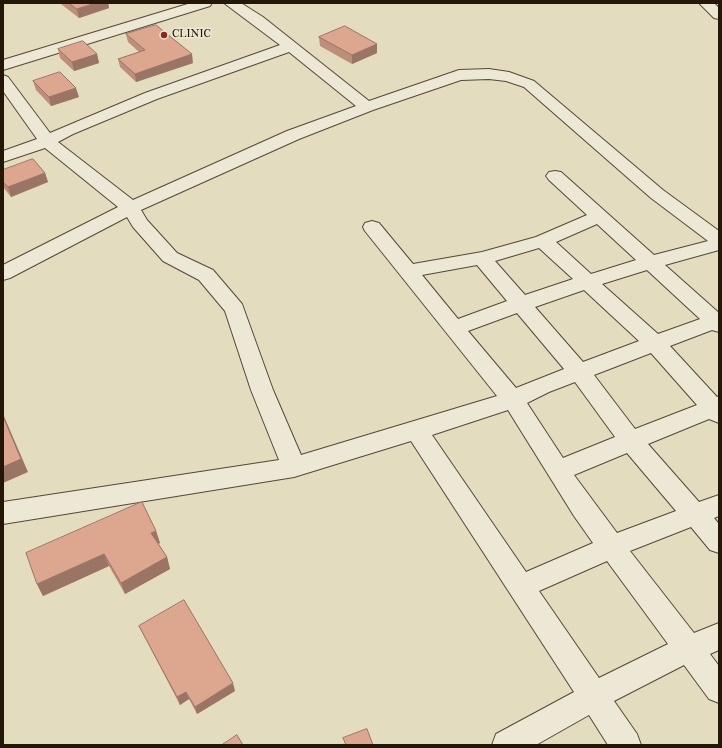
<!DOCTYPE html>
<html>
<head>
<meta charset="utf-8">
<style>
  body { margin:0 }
  #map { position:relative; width:722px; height:748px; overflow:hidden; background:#e4dcbe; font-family:"IM FELL Double Pica",serif }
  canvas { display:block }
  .frame { position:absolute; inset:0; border:4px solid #241708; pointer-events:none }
</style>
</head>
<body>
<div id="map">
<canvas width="722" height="748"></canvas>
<div class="frame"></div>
</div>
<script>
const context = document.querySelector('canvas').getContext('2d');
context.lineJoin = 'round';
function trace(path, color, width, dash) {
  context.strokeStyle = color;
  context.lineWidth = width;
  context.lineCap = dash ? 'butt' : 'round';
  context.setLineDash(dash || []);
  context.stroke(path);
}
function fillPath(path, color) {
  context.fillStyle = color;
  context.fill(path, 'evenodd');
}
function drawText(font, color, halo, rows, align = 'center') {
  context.font = font + ' "IM FELL Double Pica",serif';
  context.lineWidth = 3;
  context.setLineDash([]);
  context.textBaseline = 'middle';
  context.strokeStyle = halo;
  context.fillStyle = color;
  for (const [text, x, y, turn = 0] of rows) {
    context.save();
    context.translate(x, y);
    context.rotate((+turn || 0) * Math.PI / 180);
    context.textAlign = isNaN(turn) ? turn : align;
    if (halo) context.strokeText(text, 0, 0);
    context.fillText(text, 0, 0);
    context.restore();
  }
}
const minor = new Path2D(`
  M191,3H212L210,6L3,70V60Z
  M224,3H241L263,17L369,101L459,70L489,69L509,72L534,81L663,190L719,231V250L665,265L719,313V332L712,330L670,346L717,397L719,396V423L709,419L648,444L699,502L719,495V516L714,518L719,524V553L710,550L691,527L630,551L694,633L719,623V650L710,654L719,666V703L709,699L684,665L614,701L637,734L641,745H608L589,715L536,745H492L496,734L574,692L411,441L294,477L3,524V502L279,460L251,390L225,311L199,280L163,261L133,227L127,217L10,278L3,280V265L118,207L45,148L3,162V151L37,139L3,91V75L8,77L50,133L145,93L280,45ZM289,52L356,106L287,131L133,200L58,142L73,134L157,99ZM489,79L506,81L524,87L651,198L708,241L654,255L561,172L555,171L549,172L546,176L549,180L587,215L536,237L482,252L413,264L379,223L372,221L365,223L363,227L365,231L497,396L301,455L273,390L242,304L213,270L177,253L147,220L141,210L299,139L373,110L461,80ZM597,224L636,260L591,274L556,242ZM539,248L573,279L525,295L495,261ZM477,265L507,301L458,319L422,275ZM647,270L700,319L658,334L602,284ZM584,290L639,341L583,362L535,307ZM517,313L564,369L516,388L468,331ZM651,353L697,405L635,429L594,375ZM575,382L615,437L563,458L527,403L549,392ZM508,410L574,516L593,543L526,572L432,435ZM627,453L676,511L617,533L574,475ZM607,561L668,644L599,678L539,591Z
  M699,3H714L719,8V19L714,18Z`);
trace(minor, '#544836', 2);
fillPath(minor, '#ede8d5');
fillPath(new Path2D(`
  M60,3H108L109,8L79,18L61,4Z
  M126,34L193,63L136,82L120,67L118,59L139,52L128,42Z
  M319,37L377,44V53L352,64L320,46Z
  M58,49L97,54L99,63L74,71L60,58Z
  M33,81L79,97L51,106L36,90Z
  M3,170L45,173L48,182L11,197L3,187Z
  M156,531L160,543L158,544L167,557L170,569L125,594L109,566L43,596L37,584Z
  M139,626L235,691L197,714L189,699L180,705L143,634Z`), '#bd8f7b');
fillPath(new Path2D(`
  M96,3H108L109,8L79,18L77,9Z
  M377,44V53L352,64V55Z
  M97,54L99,63L74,71L72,62Z
  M192,54L193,63L136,82L135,74Z
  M76,88L79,97L51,106L49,97Z
  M45,173L48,182L11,197L8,187Z
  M3,414L28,472L3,483Z
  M156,531L160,543L155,545L151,533Z
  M104,554L109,566L43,596L37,584Z
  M167,557L170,569L125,594L121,583Z
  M233,683L235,691L197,714L195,707Z
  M186,692L189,699L180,705L177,697Z`), '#9a7464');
const building = new Path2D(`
  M69,3H96L77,9Z
  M156,25L192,54L135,74L118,59L145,50L126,34Z
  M345,26L377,44L352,55L319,37Z
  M83,41L97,54L72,62L58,49Z
  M60,72L76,88L49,97L33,81Z
  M33,159L45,173L8,187L3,182V170Z
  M3,416L21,459L3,467Z
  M142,502L156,531L151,533L167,557L121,583L104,554L37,584L26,553Z
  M184,600L233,683L195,707L186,692L177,697L139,626Z
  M367,729L373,745H346L343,738Z
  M237,735L243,745H222Z`);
fillPath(building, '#dca68f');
trace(building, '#9a7464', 1);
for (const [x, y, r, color] of [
  [164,35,4,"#8f2418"]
]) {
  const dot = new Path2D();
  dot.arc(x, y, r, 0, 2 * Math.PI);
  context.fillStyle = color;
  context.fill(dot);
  trace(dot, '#ede8d5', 1.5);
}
drawText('10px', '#241708', '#ede8d5', [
  ["CLINIC",172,35]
], 'left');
</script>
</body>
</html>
